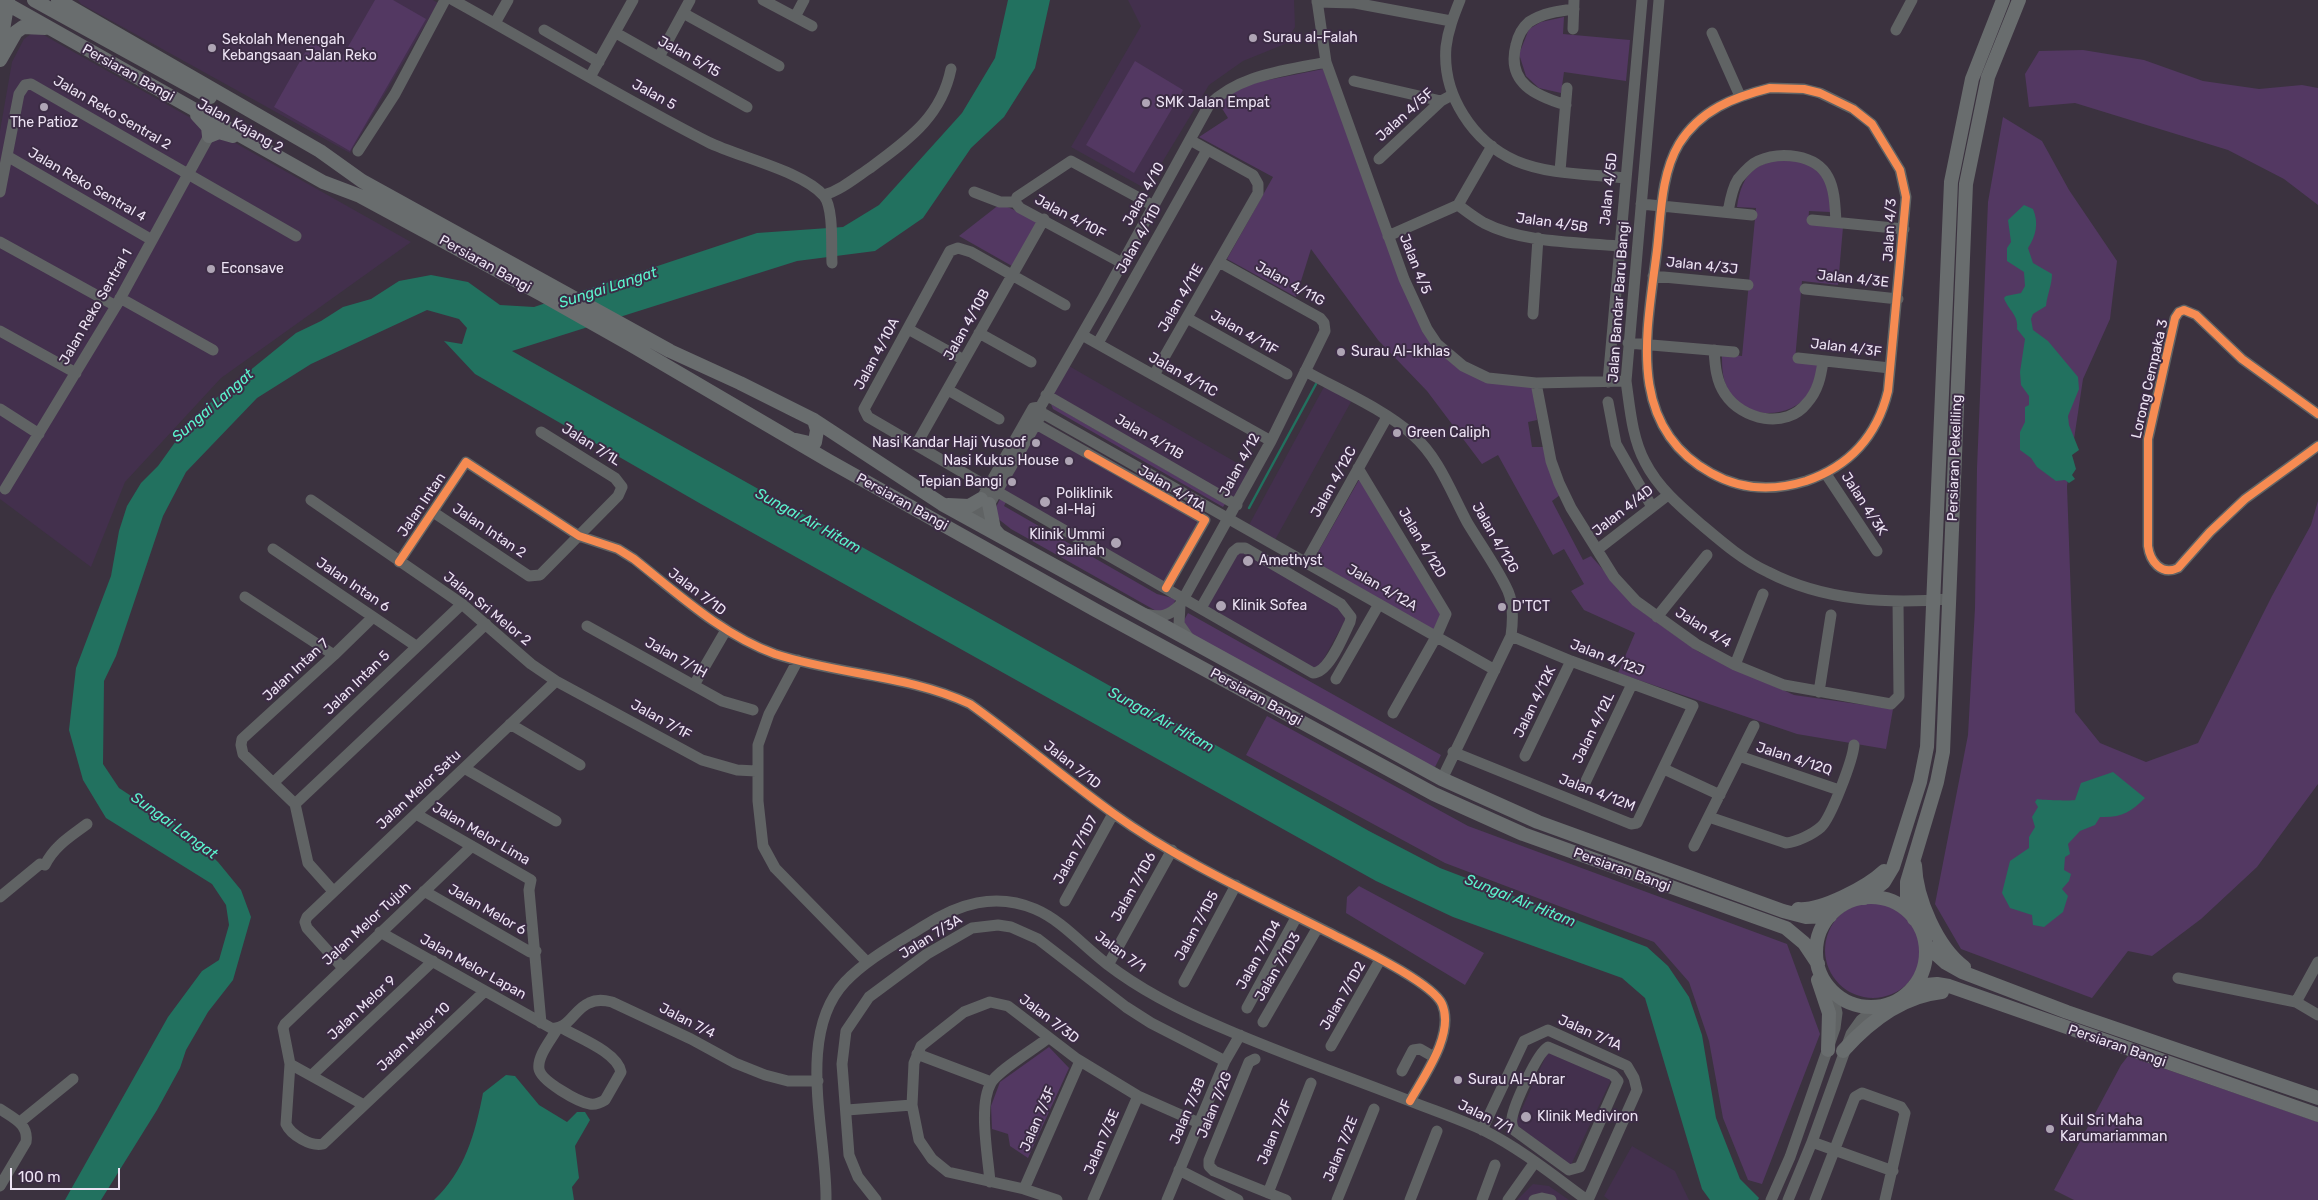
<!DOCTYPE html>
<html>
<head>
<meta charset="utf-8">
<style>
  body { margin:0 }
  #map { position:relative; width:2318px; height:1200px; overflow:hidden; background:#3b323f; font-family:Rubik,sans-serif }
  canvas { display:block }
  .scale { position:absolute; left:10px; top:1168px; width:110px; height:22px; box-sizing:border-box; border:2px solid #ede3f4; border-top:0; padding-left:6px; font-size:15px; line-height:18px; white-space:nowrap; color:#ede3f4; -webkit-text-stroke:4px #3c2c45; paint-order:stroke }
</style>
</head>
<body>
<div id="map">
<canvas width="2318" height="1200"></canvas>
<div class="scale">100 m</div>
</div>
<script>
const context = document.querySelector('canvas').getContext('2d');
context.lineJoin = 'round';
function fillPath(path, color) {
  context.fillStyle = color;
  context.fill(path, 'evenodd');
}
function trace(path, color, width, dash) {
  context.strokeStyle = color;
  context.lineWidth = width;
  context.lineCap = dash ? 'butt' : 'round';
  context.setLineDash(dash || []);
  context.stroke(path);
}
function drawText(font, color, halo, rows, align = 'center') {
  context.font = font + ' Rubik,sans-serif';
  context.lineWidth = 4;
  context.setLineDash([]);
  context.textBaseline = 'middle';
  context.strokeStyle = halo;
  context.fillStyle = color;
  for (const [text, x, y, turn = 0] of rows) {
    context.save();
    context.translate(x, y);
    context.rotate((+turn || 0) * Math.PI / 180);
    context.textAlign = isNaN(turn) ? turn : align;
    if (halo) context.strokeText(text, 0, 0);
    context.fillText(text, 0, 0);
    context.restore();
  }
}
fillPath(new Path2D(`
  M78,0H433L438,3L350,153L81,4Z
  M1128,0H1294L1295,27L1285,44L1243,61L1209,85L1146,189L1071,147L1141,26Z
  M40,33L411,242L221,378L125,482L91,567L0,499V131L12,62L24,39L31,34Z
  M1069,366L1251,471L1235,501L1052,395Z
  M1325,385L1352,400L1275,540L1249,525Z
  M1037,429L1200,521L1165,584L1001,491Z
  M1245,552L1339,606L1348,615L1318,669H1312L1204,607L1234,554Z
  M1549,1049L1612,1078L1570,1167L1515,1124Z
  M1632,1146L1675,1171L1689,1200H1609L1604,1196Z
  M1533,1184L1549,1186L1569,1200H1517Z`), '#43304d');
fillPath(new Path2D(`
  M375,0H393L426,19L350,151L274,107L311,42L341,59Z
  M1564,17L1563,34L1630,40L1626,81L1564,72L1561,93L1539,88L1526,76L1519,54L1529,29L1541,22Z
  M2083,50L2144,60L2203,81L2259,89L2302,85L2318,88V205L2284,179L2228,150L2075,103L2029,107L2025,74L2039,51Z
  M1135,61L1183,90L1134,173L1086,145Z
  M1323,69L1430,341L1455,366L1533,388L1537,420L1528,422L1532,447H1545L1553,482L1560,495L1552,501L1583,560L1591,556L1637,608L1699,652L1794,695L1893,709L1886,749L1797,734L1618,673L1635,633L1584,610L1571,591L1584,584L1564,549L1553,555L1498,455L1482,464L1427,391L1378,340L1311,249L1296,297L1227,259L1273,177L1199,137L1228,118L1218,102L1248,84Z
  M2003,117L2042,141L2069,190L2117,261L2110,319L2083,379L2067,486L2075,712L2100,743L2146,762L2198,743L2272,596L2311,525L2318,501V784L2257,867L2201,919L2152,956L2128,951L2092,998L1961,949L1935,904L1968,735L1975,608L1977,468L1988,202Z
  M1793,159C1799,161 1807,162 1812,165C1828,176 1831,195 1830,212L1809,211L1808,224L1843,227L1838,285L1802,281L1795,360L1819,364C1817,373 1816,386 1810,393C1790,420 1742,421 1727,388C1722,377 1722,365 1722,354L1742,356L1756,208L1737,207C1742,171 1758,160 1793,159Z
  M1000,204L1039,220L1012,266L959,236Z
  M1051,404L1225,504L1223,507L1053,409Z
  M1360,478L1442,615L1435,632L1313,561Z
  M1000,499L1006,502L1004,506L1157,594L1176,599L1170,610L1158,612L1011,529L997,518L995,509Z
  M1188,613L1441,755L1435,767L1415,760L1193,635L1182,624Z
  M1267,716L1468,826L1787,944L1820,1034L1762,1184L1748,1180L1723,1118L1709,1041L1689,982L1654,942L1445,863L1246,755Z
  M1359,886L1484,953L1465,985L1346,913L1347,897Z
  M1825 950a48 48 0 1 1 96 0a48 48 0 1 1-96 0Z
  M1049,1047L1069,1068L1028,1158L1010,1146L1008,1134L992,1129L991,1106L1000,1082Z
  M2128,1056L2318,1122V1200H2074L2054,1190L2121,1065Z`), '#533862');
fillPath(new Path2D(`
  M1008,0H1050L1035,68L1004,117L971,148L923,218L875,251L797,261L512,351L1369,831L1440,868L1647,947L1668,966L1689,997L1702,1035L1716,1118L1740,1179L1759,1198L1758,1200H1710L1702,1189L1645,998L1622,978L1453,917L1376,881L701,504L475,374L444,341L462,344L467,328L459,319L427,310L311,364L257,398L186,472L163,516L116,656L104,681L103,764L119,788L189,834L218,862L241,890L251,917L233,980L208,1012L186,1050L180,1068L157,1110L101,1200H65L168,1017L202,971L219,960L229,925L226,905L212,884L106,818L83,780L69,730L76,668L111,576L119,531L127,506L141,483L158,466L194,416L296,333L321,321L343,307L371,299L399,281L431,275L468,282L500,305L534,307L757,233L843,227L879,205L962,113L995,58Z
  M2024,205L2033,209C2039,223 2036,236 2028,248L2033,263L2052,274C2052,285 2047,295 2046,306L2033,314L2031,319L2033,330L2048,341L2078,377L2079,389L2068,416L2069,425L2079,450L2072,455L2076,469L2072,475L2075,479L2069,483L2065,480L2056,481L2037,467L2031,458L2020,450V432L2025,422V407L2029,405V396L2021,385L2020,372L2025,339L2017,329C2019,315 2008,310 2004,298L2006,296L2021,293L2025,286L2024,272L2007,261V248L2011,242L2008,220Z
  M2113,772L2145,798C2131,812 2121,818 2100,817L2095,825L2080,831L2068,844L2070,854L2065,857L2064,870L2071,874L2069,881L2062,889L2068,896L2063,912L2044,927L2033,925L2032,915L2010,908L2002,893L2010,861L2029,848V837L2035,827L2032,817L2038,807L2035,802L2037,799C2040,800 2073,801 2075,800L2081,783Z
  M506,1075L515,1076L539,1105L567,1122L577,1112H585L590,1120L575,1146L579,1178L572,1187L574,1200H434C465,1171 475,1134 483,1093Z`), '#22715f');
trace(new Path2D(`
  M1249,508L1316,384`), '#22715f', 2.5);
trace(new Path2D(`
  M453,0C538,47 622,98 708,142C738,157 803,171 824,196C834,209 831,247 832,263
  M763,0L812,26
  M1317,0L1326,62L1404,279L1427,329L1437,344L1463,366L1488,378L1536,383L1626,381
  M1460,0C1454,15 1448,30 1446,47C1442,95 1473,142 1516,161C1549,175 1590,174 1625,178
  M1659,0L1626,381C1630,408 1632,438 1645,462C1658,488 1682,508 1703,526C1723,543 1744,561 1768,572C1824,601 1888,604 1949,599
  M1317,2L1355,3L1451,21
  M683,13L779,66
  M795,17L804,0
  M495,23L508,0
  M1573,29L1574,0
  M544,30L599,62
  M1896,30L1912,0
  M616,33L747,107
  M1712,33L1740,96
  M659,57L690,0
  M590,77L633,0
  M1354,81L1441,101
  M1770,88L1804,89L1820,93L1853,109L1872,124L1900,170L1906,197L1888,391C1877,436 1850,466 1806,481C1774,491 1741,490 1711,473C1625,426 1647,331 1657,250C1661,215 1661,174 1679,144C1700,110 1734,97 1770,88Z
  M1566,105C1536,96 1506,83 1516,45C1518,36 1522,28 1529,22C1543,13 1558,11 1574,9
  M358,151L395,94L445,0
  M7,156L152,240
  M1379,159L1441,101L1452,95
  M1560,171L1567,88
  M0,192L19,94L25,85L31,84L296,236
  M974,192L1000,202H1015
  M824,195C841,190 855,178 870,168C907,140 941,118 951,69
  M1015,202L1017,197L1071,161L1154,206
  M1015,202L1020,208L1122,263
  M1641,204L1752,215
  M1458,205C1466,211 1475,218 1484,223C1523,243 1575,242 1618,246
  M1728,212C1730,201 1732,188 1738,179C1743,173 1751,164 1758,161C1780,151 1816,154 1828,177C1835,190 1835,207 1836,222
  M1812,220L1904,229
  M1388,236L1458,205L1492,146
  M0,242L116,306
  M1653,276L1748,285
  M1805,289L1898,299
  M120,298L213,350
  M1533,314L1538,238
  M1187,318L1287,374
  M908,329L964,360
  M0,331L76,373
  M979,333L1031,362
  M1082,335L1271,441
  M1098,343L1207,150
  M1628,343L1734,352
  M1714,350C1715,365 1716,381 1725,394C1742,420 1786,430 1807,403C1818,391 1821,376 1823,361
  M1798,358L1890,368
  M1305,371C1341,391 1382,408 1413,435C1439,458 1451,492 1467,522C1480,544 1497,567 1508,591C1514,605 1513,621 1511,636L1442,779
  M1154,375L1258,193V184L1253,175L1190,140
  M1608,382L1642,0
  M1536,383L1551,461L1559,483L1571,508L1614,577L1636,601L1696,644L1735,665L1784,685L1891,704L1899,696L1898,601
  M948,390L999,419
  M1046,395L1237,505
  M1608,402L1616,444L1652,507
  M0,409L39,434
  M1037,410L1495,670
  M2318,414L2242,359L2196,315L2184,310L2179,312L2175,318L2148,439V546C2150,561 2161,576 2178,568L2210,532L2245,499L2318,446
  M1036,424L1205,520L1166,588
  M916,445L1044,219
  M1358,468L1446,614L1436,637L1393,713
  M1826,474L1877,551
  M988,487L868,417L864,409L950,251L958,248L971,252L1065,305
  M5,489L116,306L209,136
  M996,491L1313,673C1329,673 1343,636 1350,622L1351,617L1341,604L1245,548H1238L1233,552L1201,608
  M311,500L462,604L531,664L556,681L702,760L737,770L756,771
  M433,512L529,576L540,575L618,496L622,487L615,478L541,432
  M970,519L1033,408L1040,407
  M978,524L1036,424L1042,413L1040,407L1042,404L1103,298L1209,105C1240,74 1285,71 1326,62
  M273,549L416,646
  M1597,550L1668,495
  M399,562L466,462L579,536L618,549L634,559C677,593 722,635 775,654C839,675 909,675 970,704C1019,739 1065,779 1114,814C1179,861 1257,896 1328,932C1353,945 1432,982 1442,1004C1455,1034 1424,1076 1410,1101
  M1306,562L1387,417
  M245,597L334,655
  M1180,605L1179,624L1188,637
  M1146,614C1161,618 1169,616 1180,605L1271,441L1325,331L1324,323L1320,318L1219,262
  M1657,617L1707,555
  M587,626L722,701L753,710
  M798,660L769,714L758,745V801L763,846L775,868L867,962
  M1735,665L1763,594
  M1336,679L1379,604
  M694,685L726,630
  M1819,692L1831,615
  M510,724L580,765
  M1453,752L1631,824L1637,823L1693,706L1571,661L1511,636
  M1525,756L1571,661
  M1739,756L1839,790
  M464,768L556,821
  M1664,769L1720,795
  M273,783L462,604
  M1584,785L1632,684
  M295,804L243,754L241,745L242,739L334,655L373,617
  M416,814L531,880L529,890L541,1023
  M1709,817L1786,843C1797,842 1813,834 1821,827C1831,818 1853,759 1854,745
  M1694,846L1754,726
  M45,865C54,846 71,836 87,824
  M333,891L308,863L295,804L486,624
  M424,891L530,952L536,951
  M0,897L40,864
  M1065,901L1113,814
  M380,932L551,1028C568,1031 574,1009 589,1003C597,999 604,1000 612,1002L691,1039L735,1063L765,1075L788,1081H818
  M1108,965L1172,850
  M343,968L307,928L305,922L307,917L556,681
  M2178,978L2296,1002L2318,1015
  M1184,982L1236,885
  M2296,1002L2318,962
  M1247,1008L1297,916
  M1263,1022L1318,927
  M557,1029C551,1040 537,1056 539,1069C541,1081 578,1102 590,1104C595,1105 600,1103 605,1100L621,1072C617,1052 579,1038 562,1028
  M1331,1046L1380,960
  M1548,1047L1613,1075L1618,1081L1580,1167L1569,1170L1514,1130C1512,1126 1511,1122 1512,1118C1514,1105 1537,1053 1548,1047Z
  M917,1054L991,1082
  M1255,1059L1249,1062L1209,1160V1166L1214,1171L1286,1200
  M290,1064L286,1124C291,1135 311,1147 323,1144L485,991
  M1402,1071L1413,1050L1420,1049L1434,1057
  M312,1075L433,961
  M364,1105L290,1064L283,1028L285,1024L472,846
  M0,1109C13,1118 29,1124 26,1142L0,1186
  M847,1110L912,1105
  M20,1122L73,1079
  M1482,1130L1524,1041L1548,1030L1627,1066L1634,1078L1637,1090L1588,1200
  M1812,1142L1893,1171
  M1179,1170L1238,1200
  M990,1182C988,1156 978,1105 991,1083C997,1071 1036,1048 1048,1038
  M1024,1189L1080,1061
  M1268,1193L1311,1083
  M826,1200C827,1134 795,1035 845,982C867,959 897,943 924,926C958,904 995,892 1035,909C1063,921 1083,946 1107,964C1142,991 1184,1012 1225,1029C1287,1056 1352,1078 1415,1103C1438,1112 1462,1120 1485,1131C1521,1149 1554,1176 1587,1200
  M876,1200L858,1177L849,1155L842,1064L846,1031L869,997L927,954L972,928L998,925L1011,927L1038,939L1126,1007L1151,1023L1225,1061
  M1057,1200L1024,1189L948,1172L932,1159L919,1140L912,1105L914,1063L921,1046L964,1012L990,1002L1008,1006L1077,1059L1138,1096L1199,1123
  M1093,1200L1138,1096
  M1167,1200L1225,1061L1240,1035
  M1337,1200L1374,1109
  M1410,1200L1437,1131
  M1482,1200L1495,1165
  M1508,1200L1535,1162
  M1534,1200L1542,1198L1551,1200
  M1771,1200L1790,1157L1835,1028L1837,1013L1832,990
  M1788,1200L1812,1142L1851,1034L1861,1020L1877,1007
  M1815,1200L1855,1097L1862,1093L1901,1107L1905,1113L1885,1200`), '#606364', 11);
trace(new Path2D(`
  M0,0L323,182L360,196L541,294L631,345L829,461L1097,611L1434,794L1523,834L1786,928L1804,943L1818,964
  M34,0L210,97
  M58,0L320,151L362,181L670,351L740,383L814,420L942,504L1442,779L1538,822L1783,911L1806,917L1830,916
  M0,48L8,0
  M0,60L16,32L23,27L45,28
  M197,115L208,127L209,136L219,132L233,136
  M796,440L809,443L815,442L817,430L814,420
  M989,504L994,529L1000,536
  M948,505L969,506L981,499
  M1915,865C1916,898 1937,947 1964,967
  M1816 952a55 55 0 1 1 110 0a55 55 0 1 1-110 0Z
  M1864,898L1884,882L1893,867L1920,782L1927,747L1951,182L1972,79L2003,0
  M1798,909C1821,911 1867,887 1884,871
  M1914,919L1907,897V882L1937,782L1943,752L1966,184L1988,77L2019,0
  M1926,945L1946,963L1962,972L2067,1012L2318,1098
  M1818,980L1829,1013L1828,1050
  M1915,986L1937,984L1949,986L2318,1115
  M1843,1051C1869,1022 1902,996 1942,992`), '#696d6e', 14);
trace(new Path2D(`
  M1770,88L1804,89L1820,93L1853,109L1872,124L1900,170L1906,197L1888,391C1877,436 1850,466 1806,481C1774,491 1741,490 1711,473C1625,426 1647,331 1657,250C1661,215 1661,174 1679,144C1700,110 1734,97 1770,88Z
  M2318,414L2242,359L2196,315L2184,310L2179,312L2175,318L2148,439V546C2150,561 2161,576 2178,568L2210,532L2245,499L2318,446
  M1088,454L1205,520L1166,588
  M399,562L466,462L579,536L618,549L634,559C677,593 722,635 775,654C839,675 909,675 970,704C1019,739 1065,779 1114,814C1179,861 1257,896 1328,932C1353,945 1432,982 1442,1004C1455,1034 1424,1076 1410,1101`), '#f68b52', 8);
for (const [x, y, r, color] of [
  [1253,38,5,"#afa5b5"],
  [212,48,5,"#afa5b5"],
  [1146,103,5,"#afa5b5"],
  [44,107,5,"#afa5b5"],
  [211,269,5,"#afa5b5"],
  [1341,352,5,"#afa5b5"],
  [1397,433,5,"#afa5b5"],
  [1036,443,5,"#afa5b5"],
  [1069,461,5,"#afa5b5"],
  [1012,482,5,"#afa5b5"],
  [1045,502,6,"#afa5b5"],
  [1116,543,6,"#afa5b5"],
  [1248,561,6,"#afa5b5"],
  [1221,606,6,"#afa5b5"],
  [1502,607,5,"#afa5b5"],
  [1458,1080,5,"#afa5b5"],
  [1526,1117,6,"#afa5b5"],
  [2050,1129,5,"#afa5b5"]
]) {
  const dot = new Path2D();
  dot.arc(x, y, r, 0, 2 * Math.PI);
  context.fillStyle = color;
  context.fill(dot);
  trace(dot, '#3c2c45', 2);
}
drawText('14px', '#ede3f4', '#3c2c45', [
  ["Surau al-Falah",1263,38],
  ["Sekolah Menengah",222,40],
  ["Kebangsaan Jalan Reko",222,56],
  ["SMK Jalan Empat",1156,103],
  ["The Patioz",44,123,"center"],
  ["Econsave",221,269],
  ["Surau Al-Ikhlas",1351,352],
  ["Green Caliph",1407,433],
  ["Nasi Kandar Haji Yusoof",1026,443,"right"],
  ["Nasi Kukus House",1059,461,"right"],
  ["Tepian Bangi",1002,482,"right"],
  ["Poliklinik",1056,494],
  ["al-Haj",1056,510],
  ["Klinik Ummi",1105,535,"right"],
  ["Salihah",1105,551,"right"],
  ["Amethyst",1259,561],
  ["Klinik Sofea",1232,606],
  ["D'TCT",1512,607],
  ["Surau Al-Abrar",1468,1080],
  ["Klinik Mediviron",1537,1117],
  ["Kuil Sri Maha",2060,1121],
  ["Karumariamman",2060,1137]
], 'left');
drawText('14px', '#ede3f4', '#3c2c45', [
  ["Jalan 5/15",689,57,29],
  ["Persiaran Bangi",128,73,29],
  ["Jalan 5",654,95,29],
  ["Jalan Reko Sentral 2",112,113,30],
  ["Jalan 4/5F",1405,115,-42],
  ["Jalan Kajang 2",240,126,29],
  ["Jalan Reko Sentral 4",87,185,30],
  ["Jalan 4/5D",1609,189,-84],
  ["Jalan 4/10",1144,194,-61],
  ["Jalan 4/10F",1070,217,28],
  ["Jalan 4/5B",1552,223,8],
  ["Jalan 4/3",1890,230,-87],
  ["Jalan 4/11D",1139,239,-61],
  ["Persiaran Bangi",485,264,29],
  ["Jalan 4/5",1415,264,68],
  ["Jalan 4/3J",1702,266,6],
  ["Jalan 4/3E",1853,279,6],
  ["Jalan 4/11G",1290,284,29],
  ["Jalan 4/11E",1181,298,-60],
  ["Jalan Bandar Baru Bangi",1619,302,-86],
  ["Jalan Reko Sentral 1",96,307,-60],
  ["Jalan 4/10B",967,325,-61],
  ["Jalan 4/11F",1244,333,30],
  ["Jalan 4/3F",1846,348,7],
  ["Jalan 4/10A",877,354,-62],
  ["Jalan 4/11C",1183,375,29],
  ["Lorong Cempaka 3",2150,379,-77],
  ["Jalan 4/11B",1149,437,30],
  ["Jalan 7/1L",591,445,32],
  ["Persiaran Pekeliling",1955,458,-88],
  ["Jalan 4/12",1240,465,-62],
  ["Jalan 4/12C",1334,482,-61],
  ["Jalan 4/11A",1172,489,31],
  ["Persiaran Bangi",902,502,29],
  ["Jalan 4/3K",1864,504,57],
  ["Jalan Intan",422,505,-56],
  ["Jalan 4/4D",1623,511,-38],
  ["Jalan Intan 2",489,531,34],
  ["Jalan 4/12G",1495,538,60],
  ["Jalan 4/12D",1422,543,59],
  ["Jalan Intan 6",353,585,34],
  ["Jalan 4/12A",1382,588,30],
  ["Jalan 7/1D",697,592,37],
  ["Jalan Sri Melor 2",487,609,39],
  ["Jalan 4/4",1703,628,32],
  ["Jalan 7/1H",676,658,29],
  ["Jalan 4/12J",1607,658,21],
  ["Jalan Intan 7",296,670,-43],
  ["Jalan Intan 5",357,683,-44],
  ["Persiaran Bangi",1256,697,29],
  ["Jalan 4/12K",1535,702,-64],
  ["Jalan 7/1F",661,720,29],
  ["Jalan 4/12L",1594,728,-64],
  ["Jalan 4/12Q",1794,759,18],
  ["Jalan 7/1D",1072,765,38],
  ["Jalan Melor Satu",419,790,-43],
  ["Jalan 4/12M",1597,793,21],
  ["Jalan Melor Lima",481,834,30],
  ["Jalan 7/1D7",1076,850,-61],
  ["Persiaran Bangi",1622,870,20],
  ["Jalan 7/1D6",1134,887,-61],
  ["Jalan Melor 6",487,910,30],
  ["Jalan Melor Tujuh",367,924,-43],
  ["Jalan 7/1D5",1197,926,-62],
  ["Jalan 7/3A",931,937,-32],
  ["Jalan 7/1",1120,952,36],
  ["Jalan 7/1D4",1259,955,-61],
  ["Jalan Melor Lapan",473,967,29],
  ["Jalan 7/1D3",1278,967,-60],
  ["Jalan 7/1D2",1343,996,-60],
  ["Jalan Melor 9",362,1008,-43],
  ["Jalan 7/3D",1049,1019,37],
  ["Jalan 7/4",687,1021,27],
  ["Jalan 7/1A",1590,1033,24],
  ["Jalan Melor 10",414,1037,-43],
  ["Persiaran Bangi",2117,1046,19],
  ["Jalan 7/2G",1215,1105,-68],
  ["Jalan 7/3B",1188,1111,-67],
  ["Jalan 7/1",1485,1117,26],
  ["Jalan 7/3F",1038,1119,-67],
  ["Jalan 7/2F",1275,1132,-68],
  ["Jalan 7/3E",1102,1142,-67],
  ["Jalan 7/2E",1341,1149,-68]
]);
drawText('italic 15px', '#5bf3cc', '#3c2c45', [
  ["Sungai Langat",608,288,-18],
  ["Sungai Langat",213,406,-41],
  ["Sungai Air Hitam",808,521,29],
  ["Sungai Air Hitam",1161,720,29],
  ["Sungai Langat",174,826,36],
  ["Sungai Air Hitam",1520,901,22]
]);
</script>
</body>
</html>
